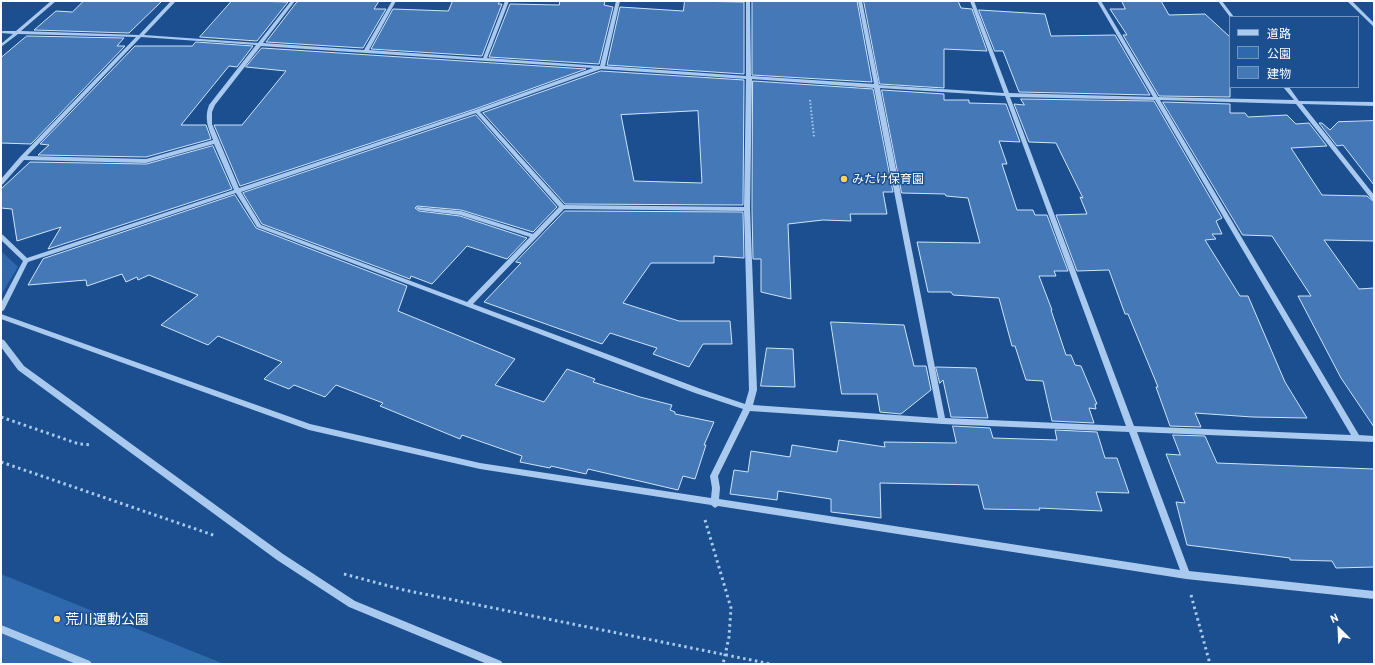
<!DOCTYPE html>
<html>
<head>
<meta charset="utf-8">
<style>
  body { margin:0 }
  #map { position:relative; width:1375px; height:665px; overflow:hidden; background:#1b4f8f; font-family:Barlow,"Noto Sans JP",sans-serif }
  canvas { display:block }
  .frame { position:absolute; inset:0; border:2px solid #fff; pointer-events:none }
  .legend { position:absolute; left:1229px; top:16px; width:130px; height:72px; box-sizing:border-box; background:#1b4f8f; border:1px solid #7695bc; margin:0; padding:5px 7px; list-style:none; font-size:12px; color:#fff }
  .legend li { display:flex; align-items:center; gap:8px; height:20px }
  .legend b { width:20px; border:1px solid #7695bc }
  .north { position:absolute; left:1319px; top:609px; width:40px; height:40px; -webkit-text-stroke:3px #1b4f8f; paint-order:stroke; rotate:336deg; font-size:11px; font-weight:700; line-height:16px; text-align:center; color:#fff }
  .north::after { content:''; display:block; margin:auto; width:14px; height:18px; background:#fff; clip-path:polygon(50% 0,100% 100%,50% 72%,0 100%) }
</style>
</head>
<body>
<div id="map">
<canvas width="1375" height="665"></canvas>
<div class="frame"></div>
<ul class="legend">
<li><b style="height:5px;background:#a9c9ee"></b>道路</li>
<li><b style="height:11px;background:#2e69ad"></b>公園</li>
<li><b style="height:11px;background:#4478b7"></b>建物</li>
</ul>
<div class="north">N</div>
</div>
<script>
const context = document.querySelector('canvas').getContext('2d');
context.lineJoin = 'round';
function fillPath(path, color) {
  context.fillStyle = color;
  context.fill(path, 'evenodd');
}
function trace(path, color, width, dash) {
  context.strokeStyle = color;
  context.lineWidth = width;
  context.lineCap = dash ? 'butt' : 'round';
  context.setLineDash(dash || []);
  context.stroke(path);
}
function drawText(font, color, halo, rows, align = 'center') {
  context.font = font + ' Barlow,"Noto Sans JP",sans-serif';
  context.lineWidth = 3;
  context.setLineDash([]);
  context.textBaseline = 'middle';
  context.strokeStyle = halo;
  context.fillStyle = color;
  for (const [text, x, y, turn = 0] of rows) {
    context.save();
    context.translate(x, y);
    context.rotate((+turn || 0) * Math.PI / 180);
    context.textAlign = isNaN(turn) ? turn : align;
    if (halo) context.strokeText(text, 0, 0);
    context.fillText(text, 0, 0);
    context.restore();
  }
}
fillPath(new Path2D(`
  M1,251L18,267L1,295Z
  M1,574L224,664H1Z`), '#2e69ad');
const building = new Path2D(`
  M84,1H162L129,33L34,30L56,11L72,12Z
  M232,1H250L288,2L257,41L200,37Z
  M299,1H379L374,9H386L363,48L266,42L296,3Z
  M453,1H500L498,4H502L482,56L371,49L393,9L448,11Z
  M560,1H605L604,5L613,7L599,64L489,57L510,4L559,5Z
  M685,1L744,2V74L607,65L620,7L683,11Z
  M755,1H857L872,82L752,75V2Z
  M864,1H958L961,8L972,9L987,51L944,49V88L880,84Z
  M1122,1H1161L1169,15L1205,14L1230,37V97L1159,96L1123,35H1127L1110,9H1125Z
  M979,10L1045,14L1051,36L1115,35L1150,95L1019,92L1003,51H995Z
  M27,36L124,38L117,46H125L31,144L1,143V58Z
  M196,42L253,46L237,67L229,66L181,125H206L211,139L146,157L38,155L49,145L40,144L135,46H192Z
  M262,48L586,69L475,109L240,186L214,125H242L286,71L246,67Z
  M601,71L744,80L743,205L565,204L483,113ZM698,111L702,183L634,181L621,115Z
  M753,81L873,89L893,192H883L887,214H850L851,221L823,220L788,224L791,299L761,292V259H753L752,209Z
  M882,90L944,94V100H969V103L1006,104L1020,142L999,141L1007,164H1002L1017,210H1033L1035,215H1047L1068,271H1054L1056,276H1039L1052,310H1051L1066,355H1071L1075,365L1081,366L1097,404H1095L1096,409L1089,408L1094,423L1052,421L1043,381L1026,380L1015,346H1012L999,298L953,295L951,292H928L917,242L980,243L968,198L946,196L945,194L902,193Z
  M1021,99L1154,101L1222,218L1216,221L1222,234H1212L1216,239L1205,240L1240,296H1248L1285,382L1307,418L1252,417L1195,413L1201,427L1170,426L1156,387H1158L1128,314H1125L1109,270L1077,271L1056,215L1087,214L1080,197L1083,198L1056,143L1029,142L1014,104L1024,105Z
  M1163,102L1230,104V113H1245L1248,117L1287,115L1296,124L1309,123L1327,146L1291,148L1322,195L1367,196L1374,202V241L1324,240L1359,289L1374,288V427L1341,378L1298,296H1311L1272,236L1243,235Z
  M476,115L557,207L533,232L461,210L417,206L415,208L419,211L460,216L527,238L507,259L467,246L432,284L411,276L410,279L262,224L243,193Z
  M1374,121V185L1343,145L1337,146L1319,123H1322L1330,130L1338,122Z
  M213,146L232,189L48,249L61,227L17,241L12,209L1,208V189L30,162L146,164Z
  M235,195L256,228L407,286L398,311L515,359L495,385L544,402L567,369L595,379L593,382L640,397L672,405L670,410L675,412V414L714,422L704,445H706L695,479L683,476L678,490L588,469L586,474L551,466L550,468L520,462L522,456L462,435L460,439L380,406L383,403L336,385L325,397L294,385L289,389L264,379L282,362L218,336L208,345L161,325L198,295L149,275L138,280L137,277L126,282L122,274L87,286L86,280L28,285L43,259Z
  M565,211L743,212L744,258L714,256V263H651L623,303L679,321H730L732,344H703L689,367L653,354L657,348L610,333L602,344L484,302L521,263L516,262Z
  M831,322L904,325L914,366H926L931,390L901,414L880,412L877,394H842Z
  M767,348L793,349L795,387L761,386Z
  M936,367L976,368L988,418L951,417L943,380L940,383Z
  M953,426L990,428L993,438L1057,440L1055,430L1097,432L1105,458H1117L1129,493L1096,492L1102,511L1039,508L1040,510L984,509L978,485L880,483L881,518L831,512V499L778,491L777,500L730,494L734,470L748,472L751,451L790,457L792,445L837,452L839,440L885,447L884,442L956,443Z
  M1173,435L1205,436L1217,463L1374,469V567L1336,568L1332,561L1290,560V558L1187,545L1176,502L1185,503L1166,454L1180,455Z`);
fillPath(building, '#4478b7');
trace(building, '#cfe3fa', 1);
trace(new Path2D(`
  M810,100L814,137`), '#a9c9ee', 2, [1.5, 2]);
trace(new Path2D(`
  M1,417L79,444L92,445
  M1,462L216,536
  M705,520L731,608L729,637L723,664
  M344,574L404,590L771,664
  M1191,595L1210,664`), '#a9c9ee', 3, [2.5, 3.5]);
fillPath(new Path2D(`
  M51,1H56L21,31L139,35L171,1H176L144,35L258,43L291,1H295L263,43L364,50L392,1H396L369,50L483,58L505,1H509L487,58L600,66L616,1H620L605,66L746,76V1H750L751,76L874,84L858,1H862L879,85L1004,93L970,1H974L1009,93L1153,97L1097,1H1101L1158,97L1294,100L1283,87H1289L1299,101L1374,102V106L1302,104L1374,195V201L1372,200L1296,104L1160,100L1359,435L1374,436V442L1137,432L1189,571L1374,591V599L1186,579L718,506L715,508L711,505L480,469L309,430L1,319V314L310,424L480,463L711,498L712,488L710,476L743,409L695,393L257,227L236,193L28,262L4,310L1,312V303L23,261L1,240V234L3,235L27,258L234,190L214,144L146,163L24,160L3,184L1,185V179L20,157L136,37L18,34L1,47V44L13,34L1,33V31H16ZM141,37L256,45L209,105C204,118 208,128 213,140L146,159L27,156ZM261,46L593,68L475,110L239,188L212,124V112L215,105ZM601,69L746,79L744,207L564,205L480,112ZM752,79L874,88L938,418L753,405L757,390L750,209ZM880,88L1005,96L1126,426L945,418ZM1010,97L1155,100L1351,435L1134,426ZM476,113L559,207L533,234L461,211L417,207L416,208L419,210L460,215L530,237L467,302L261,225L241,192ZM564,209L744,211L749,390L745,404L701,389L473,304ZM750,411L942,424L1129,432L1180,570L719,499L720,488L718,476Z
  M1218,1H1222L1234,17H1230Z
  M1347,1H1352L1374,23V27Z
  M1,339L4,340L24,366L283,554L355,601L501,661L503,664H487L349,607L277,560L18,370L1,347Z
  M1,625L90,661L92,664H76L1,633Z`), '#a9c9ee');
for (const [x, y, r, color] of [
  [844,179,4,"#ffd166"],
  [57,619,4,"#ffd166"]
]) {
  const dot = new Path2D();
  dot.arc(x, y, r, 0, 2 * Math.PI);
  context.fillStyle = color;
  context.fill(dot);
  trace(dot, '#1b4f8f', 1.5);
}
drawText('12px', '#fff', '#1b4f8f', [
  ["みたけ保育園",852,179]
], 'left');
drawText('14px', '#fff', '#1b4f8f', [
  ["荒川運動公園",65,619]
], 'left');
</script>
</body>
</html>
